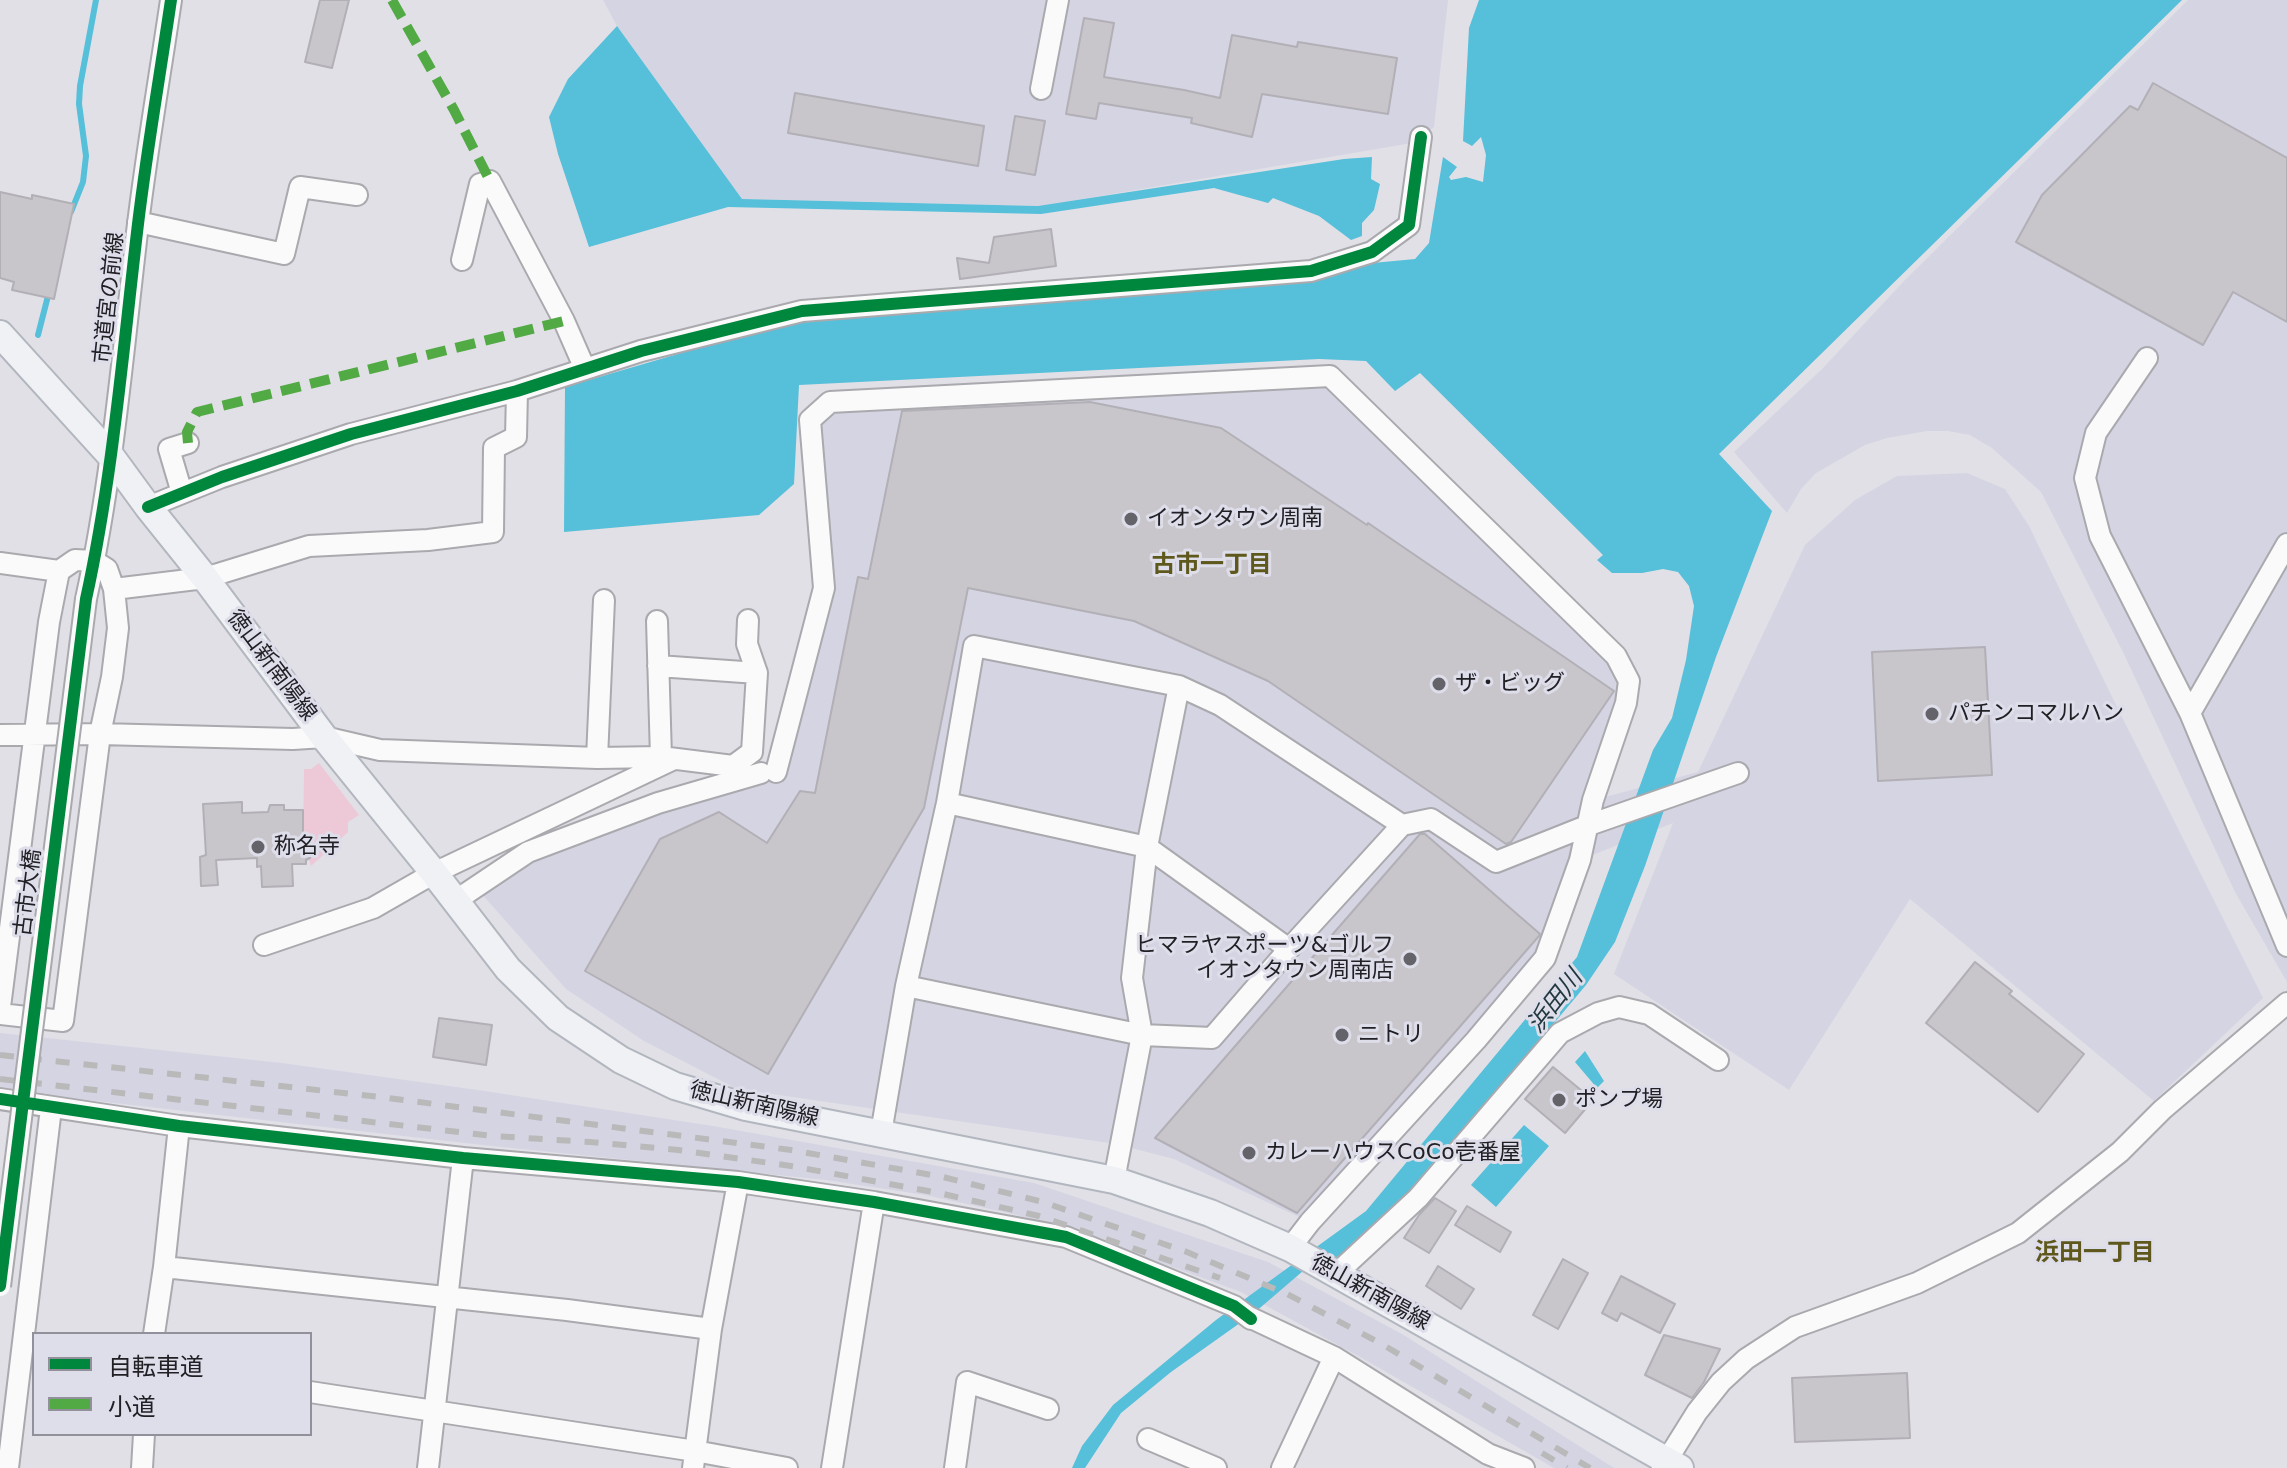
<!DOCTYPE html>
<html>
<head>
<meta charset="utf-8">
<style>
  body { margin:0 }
  #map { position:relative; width:2287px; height:1468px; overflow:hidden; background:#e1e0e7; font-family:"DejaVu Sans","Noto Sans JP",sans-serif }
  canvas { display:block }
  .legend { position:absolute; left:32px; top:1332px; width:280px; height:104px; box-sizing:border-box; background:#deddea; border:2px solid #92919b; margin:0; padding:10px 14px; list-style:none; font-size:24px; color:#202025 }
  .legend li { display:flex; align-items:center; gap:16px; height:40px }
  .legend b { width:40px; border:2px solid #92919b }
</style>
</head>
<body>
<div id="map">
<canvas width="2287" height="1468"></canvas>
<ul class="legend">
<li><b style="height:10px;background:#00873e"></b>自転車道</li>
<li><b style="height:10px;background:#52aa44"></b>小道</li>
</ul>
</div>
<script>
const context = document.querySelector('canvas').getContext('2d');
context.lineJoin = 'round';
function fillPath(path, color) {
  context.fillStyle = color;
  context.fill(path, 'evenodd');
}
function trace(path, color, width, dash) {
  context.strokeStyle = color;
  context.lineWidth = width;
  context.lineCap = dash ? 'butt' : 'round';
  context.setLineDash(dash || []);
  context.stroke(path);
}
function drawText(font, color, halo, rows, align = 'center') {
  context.font = font + ' "DejaVu Sans","Noto Sans JP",sans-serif';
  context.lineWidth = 6;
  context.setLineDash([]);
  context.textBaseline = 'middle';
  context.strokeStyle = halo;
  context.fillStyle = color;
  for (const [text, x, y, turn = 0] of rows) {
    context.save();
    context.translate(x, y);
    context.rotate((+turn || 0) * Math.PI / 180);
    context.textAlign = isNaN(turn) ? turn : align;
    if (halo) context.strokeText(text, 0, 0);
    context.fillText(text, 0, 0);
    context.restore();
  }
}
fillPath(new Path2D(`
  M603,0H1448L1434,127L1412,143L1042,206L742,199L617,26Z
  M2188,0H2287V982L2235,892L2123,652L2041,492L1992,448L1970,435L1948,431H1927L1887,438L1865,445L1816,473L1801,489L1787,513L1734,452L1823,368L1904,281Z
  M1330,376L1629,681L1594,800L1698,772L1805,545L1855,500L1897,476L1967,473L2005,489L2029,526L2118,709L2263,998L2154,1101L1910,899L1789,1090L1614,974L1673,823L1580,860L1545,958L1310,1222L1174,1159L1116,1144L737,1089L644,1041L566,989L480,892L534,854L776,772L824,588L810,420L830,402Z
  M0,1033L282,1063L478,1090L713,1126L1034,1183L1268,1262L1402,1334L1614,1468H1554L1360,1357L1241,1292L1082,1234L1013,1214L925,1195L826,1180L482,1145L0,1090Z`), '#d5d4e2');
fillPath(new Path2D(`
  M319,763L359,815L348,822V832L311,866L303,840L304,769H311Z`), '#edc8d7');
fillPath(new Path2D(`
  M1479,0H2182L1719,454L1772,511L1716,657L1645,866L1615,942L1586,985L1412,1193L1344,1254L1303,1271L1254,1313L1171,1372L1121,1413L1085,1468H1072L1082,1446L1113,1405L1216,1320L1366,1211L1577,957L1653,750L1672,718L1686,660L1694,606L1689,586L1678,572L1663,569L1642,573H1612L1597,560L1603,555L1420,373L1395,391L1366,361L1319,359L799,385L794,484L759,515L564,532L565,387L804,317L1415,259L1429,243L1443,157L1457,167L1449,177L1451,180L1466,177L1483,182L1486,155L1481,137L1472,146L1463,141L1469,28Z
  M617,26L742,199L1038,206L1344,159L1372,157L1371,179L1380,184L1374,210L1362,223V236L1351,240L1319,216L1273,198L1268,203L1214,188L1041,214L728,207L589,247L558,154L549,117L568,79Z
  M1585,1051L1604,1081L1597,1088L1575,1062Z
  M1524,1125L1549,1146L1496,1207L1471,1185Z`), '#56bfd9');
trace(new Path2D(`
  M71,212L83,182L86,156L79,104L80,86L96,0
  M38,335L49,292`), '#56bfd9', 6);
const building = new Path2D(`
  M320,0H349L332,68L305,62Z
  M1084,18L1114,23L1104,77L1184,90L1220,98L1232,35L1297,47L1298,42L1397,58L1388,114L1262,94L1252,137L1191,123L1192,118L1099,103L1096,119L1066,114Z
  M2153,83L2287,158V322L2233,292L2203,345L2016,242L2042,195L2130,106L2138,110Z
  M795,93L984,126L978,166L788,133Z
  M1015,116L1045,121L1035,175L1006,170Z
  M0,192L32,199V195L74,204L54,299L12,290L14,282L0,278Z
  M1051,229L1056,266L960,279L957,258L989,263L994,237Z
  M1090,402L1221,428L1367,525L1368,523L1614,691L1511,842L1506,844L1268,681L1134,621L968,588L924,808L768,1074L585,971L660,839L719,812L767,843L800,791L815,793L858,577L868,579L902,411Z
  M1985,647L1992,775L1878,781L1872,652Z
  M242,802V813L268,812L270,805H284V810H303V840H310V858L306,860V864H292L293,886L262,887L261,866L257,867V858L216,860L218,885L201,886L200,857L206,855L203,804Z
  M1420,834H1425L1540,934L1539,936L1297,1213L1155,1138Z
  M1975,962L2012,991L2009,994L2084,1054L2038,1112L1926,1023Z
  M439,1018L492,1025L486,1065L433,1057Z
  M1553,1067L1593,1100L1565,1133L1525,1099Z
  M1435,1198L1456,1211L1429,1253L1404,1238L1419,1215Z
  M1467,1206L1511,1232L1500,1252L1455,1225Z
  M1563,1259L1588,1273L1558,1329L1533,1315Z
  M1438,1266L1474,1289L1461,1309L1426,1286Z
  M1621,1276L1675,1304L1660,1333L1621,1313L1617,1321L1602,1313Z
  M1664,1335L1720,1349L1704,1382L1692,1398L1645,1375Z
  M1907,1373L1910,1438L1795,1442L1792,1378Z`);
fillPath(building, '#c8c6cb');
trace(building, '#b2b0b6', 2);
const minor = new Path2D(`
  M1041,89L1058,0
  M138,222L284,254L300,187L357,195
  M462,260L480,184L490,181L564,321L585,369
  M2147,358L2096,433L2085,478L2100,536L2190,713L2287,946
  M182,493L169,449L188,443
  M148,507L222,477L351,434L517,391L641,351L802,311L1311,271L1372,252L1409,225L1421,137
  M0,563L59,571
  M114,589L205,578L309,546L428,540L493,532L494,448L516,437L517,391
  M86,599C113,476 123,349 138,224C147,149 160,75 171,0
  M657,621L661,757
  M658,666L757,673
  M2190,713L2287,544
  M0,735L100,734L293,739L324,737L380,750L597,758L661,757L733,766L752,752L757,673L747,644L748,620
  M597,758L604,600
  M776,772L824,588L810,420L830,402L1330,376L1616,656L1629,681L1626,703L1593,800L1580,860L1545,958L1476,1040L1310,1222L1290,1248
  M947,803L1147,847L1289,949
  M455,901L528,852L658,803L761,773
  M264,945L373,908L434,873L672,760
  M906,986L1142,1035L1212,1038L1289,949L1402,825L1431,819L1496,862L1589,825L1738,773
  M0,1007L49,622L59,571L75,560L94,561L107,569L114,589L118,628L112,677L100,734L63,1021L0,1014
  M0,1099L179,1126L463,1158L738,1182L874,1202L1066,1237L1234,1306L1251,1319
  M881,1133L906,986L947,803L974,646L1179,686L1220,705L1402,825
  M1114,1180L1142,1035L1132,978L1147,847L1179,686
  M164,1267L567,1310L711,1329
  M1336,1274L1418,1198L1560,1033L1598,1013L1619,1007L1649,1014L1718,1060
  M1249,1317L1334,1357L1488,1454L1524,1468
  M154,1334L164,1267L179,1126
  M310,1392L695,1451L787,1468
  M1148,1439L1216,1468
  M8,1468L51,1108
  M142,1468L144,1434
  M428,1468L463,1158
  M693,1468L711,1329L738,1182
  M832,1468L874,1202
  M955,1468L967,1382L1048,1409
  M1282,1468L1334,1357
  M1662,1468L1697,1412L1721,1382L1746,1359L1795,1327L1917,1283L2018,1233L2120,1152L2162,1110L2287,1003`);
const major = new Path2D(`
  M0,334L110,455L148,507L205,578L324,737L434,873L508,969L558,1018L621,1060L675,1086L746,1107L1114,1180L1210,1213L1290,1248L1680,1468`);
trace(minor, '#a9a9ae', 24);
trace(major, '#b2b6be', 30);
trace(minor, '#fafafb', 20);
trace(major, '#eff1f5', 26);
trace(new Path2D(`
  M0,1055L380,1097L791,1150L943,1177L1043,1202L1187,1252L1287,1294L1380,1343L1590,1468
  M0,1079L493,1136L590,1142L678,1150L791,1166L939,1193L1039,1216L1220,1278
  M1542,1453L1567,1468`), '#b9b9ba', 6, [14, 14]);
const minorBridge = new Path2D(`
  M0,1286L86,599`);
trace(minorBridge, '#a9a9ae', 24, []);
trace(minorBridge, '#fafafb', 20);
trace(new Path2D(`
  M392,0L454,110L490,181
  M188,443L187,432L197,412L564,321`), '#52aa44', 10, [20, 10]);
trace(new Path2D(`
  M148,507L222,477L351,434L517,391L641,351L802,311L1311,271L1372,252L1409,225L1421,137
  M0,1099L179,1126L463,1158L738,1182L874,1202L1066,1237L1234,1306L1251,1319
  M0,1286L86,599C113,476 123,349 138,224C147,149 160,75 171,0`), '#00873e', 12);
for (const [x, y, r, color] of [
  [1131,519,8,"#646369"],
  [1439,684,8,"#646369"],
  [1932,714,8,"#646369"],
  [258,847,8,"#646369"],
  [1410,959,8,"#646369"],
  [1342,1035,8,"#646369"],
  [1559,1100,8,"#646369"],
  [1249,1153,8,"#646369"]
]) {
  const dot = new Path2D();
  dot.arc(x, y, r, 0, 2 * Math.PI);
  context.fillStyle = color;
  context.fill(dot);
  trace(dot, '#deddea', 3);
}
drawText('22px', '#202025', '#deddea', [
  ["市道宮の前線",110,298,-84],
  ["徳山新南陽線",271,666,53],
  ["古市大橋",29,893,-83],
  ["徳山新南陽線",754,1105,13],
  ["徳山新南陽線",1370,1293,29]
]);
drawText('22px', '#202025', '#deddea', [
  ["イオンタウン周南",1147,519],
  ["ザ・ビッグ",1455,684],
  ["パチンコマルハン",1948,714],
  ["称名寺",274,847],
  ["ヒマラヤスポーツ&ゴルフ",1394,946,"right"],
  ["イオンタウン周南店",1394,971,"right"],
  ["ニトリ",1358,1035],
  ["ポンプ場",1575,1100],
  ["カレーハウスCoCo壱番屋",1265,1153]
], 'left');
drawText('bold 24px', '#5f581c', '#deddea', [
  ["古市一丁目",1212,566],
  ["浜田一丁目",2095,1254]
]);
drawText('italic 24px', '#22383f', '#deddea', [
  ["浜田川",1556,1002,-52]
]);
</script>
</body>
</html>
